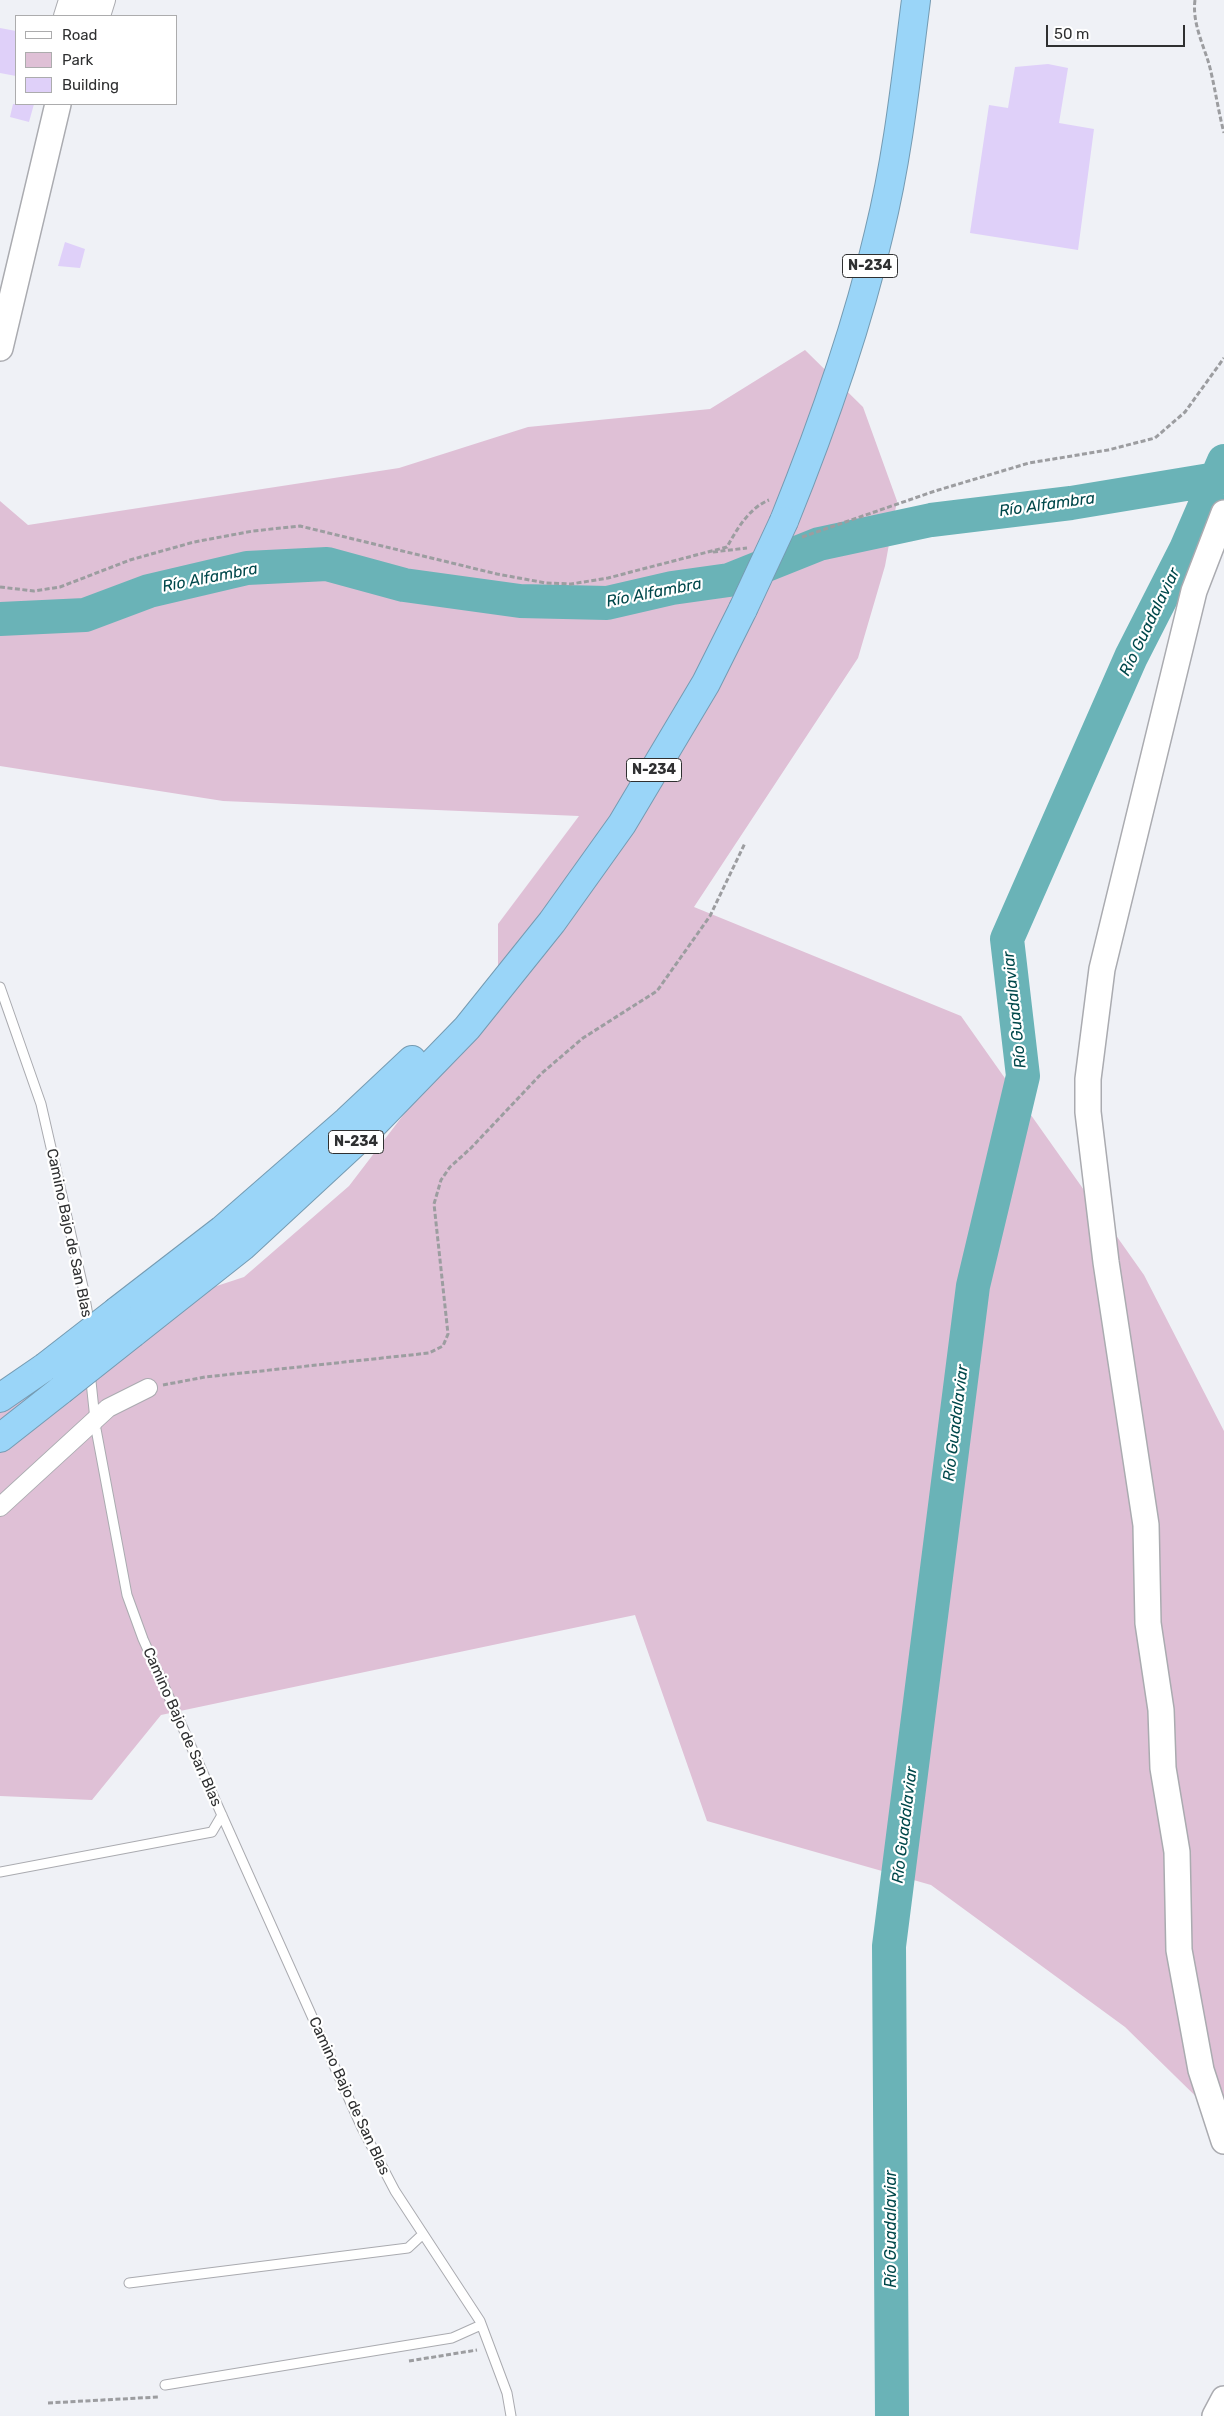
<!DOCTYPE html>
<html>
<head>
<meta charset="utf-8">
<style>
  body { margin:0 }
  #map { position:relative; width:1224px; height:2416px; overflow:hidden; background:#eff1f6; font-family:Rubik,sans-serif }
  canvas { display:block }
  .legend { position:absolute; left:15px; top:15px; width:162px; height:90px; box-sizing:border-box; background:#fff; border:1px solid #acacad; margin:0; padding:6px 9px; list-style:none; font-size:15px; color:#2f3031 }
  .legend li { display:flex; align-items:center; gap:10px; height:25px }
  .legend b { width:25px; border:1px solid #acacad }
  .scale { position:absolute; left:1046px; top:25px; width:139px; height:22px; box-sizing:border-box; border:2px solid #2f3031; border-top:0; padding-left:6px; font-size:15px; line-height:18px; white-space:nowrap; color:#2f3031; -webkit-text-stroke:4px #fff; paint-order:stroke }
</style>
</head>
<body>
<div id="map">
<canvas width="1224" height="2416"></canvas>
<ul class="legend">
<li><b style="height:6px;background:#fff"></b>Road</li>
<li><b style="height:14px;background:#dfc0d6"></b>Park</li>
<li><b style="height:14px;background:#dfd0f9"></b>Building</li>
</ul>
<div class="scale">50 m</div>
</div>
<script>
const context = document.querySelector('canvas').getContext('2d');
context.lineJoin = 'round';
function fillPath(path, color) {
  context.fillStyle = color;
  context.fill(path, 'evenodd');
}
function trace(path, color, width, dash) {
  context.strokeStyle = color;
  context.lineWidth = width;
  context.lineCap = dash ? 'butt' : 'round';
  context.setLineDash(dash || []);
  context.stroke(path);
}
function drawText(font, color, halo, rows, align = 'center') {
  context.font = font + ' Rubik,sans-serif';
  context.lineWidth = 4.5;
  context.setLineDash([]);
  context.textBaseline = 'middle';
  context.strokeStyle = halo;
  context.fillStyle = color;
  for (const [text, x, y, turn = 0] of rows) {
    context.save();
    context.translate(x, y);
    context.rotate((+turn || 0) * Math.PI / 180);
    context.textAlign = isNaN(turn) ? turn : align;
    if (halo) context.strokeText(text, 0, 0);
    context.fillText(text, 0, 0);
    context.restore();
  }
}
fillPath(new Path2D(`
  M805,350L863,407L897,501L885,566L858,658L694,907L961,1016L1144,1275L1224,1431V2124L1125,2027L931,1885L707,1821L635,1615L161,1715L92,1800L0,1796V1385L89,1328L244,1277L349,1186L498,991V924L579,816L223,801L0,766V501L28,525L399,468L528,427L710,409Z`), '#dfc0d6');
trace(new Path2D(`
  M0,619L85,615L149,591L247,568L327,564L404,585L520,601L607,603L672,588L729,580L819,544L931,520L1071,503L1216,479
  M892,2416L889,1946L973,1286L1023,1076L1007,939L1131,657L1186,549L1224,461`), '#6ab3b7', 34);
fillPath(new Path2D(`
  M0,28L16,31V76L0,73Z
  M1048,64L1068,68L1059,123L1094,129L1078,250L970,233L989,105L1008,108L1015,67Z
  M13,104H34L29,122L10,117Z
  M65,242L85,249L80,268L58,266Z`), '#dfd0f9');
const lane = new Path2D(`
  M0,987L41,1104L83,1287L90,1327
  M90,1372L96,1429L127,1595L143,1639L362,2128L395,2191L480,2321L507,2393L511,2416
  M0,1872L212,1832L222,1815
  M129,2283L408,2248L423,2234
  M165,2385L452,2338L481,2325`);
const street = new Path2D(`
  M63,16L68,0
  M101,16L106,0
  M0,1507L108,1408L148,1388`);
const secondary = new Path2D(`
  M81,16L85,0
  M0,348L58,104
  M1224,513L1194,591L1102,969L1088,1079V1112L1106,1262L1146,1525L1148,1623L1161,1710L1163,1768L1177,1852L1179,1950L1201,2070L1224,2141
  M1215,2416L1224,2399`);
const highway = new Path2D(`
  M784,521C822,427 856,332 879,233C898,156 906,78 916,0
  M117,1311L222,1230L347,1121L412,1060
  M133,1333L243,1246L363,1135L467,1028L552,922L622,824L706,683L743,609
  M0,1398L45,1367
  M0,1438L61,1390`);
trace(lane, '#aaabb0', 11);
trace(street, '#aaabb0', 20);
trace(secondary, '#aaabb0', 28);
trace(highway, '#759bb2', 30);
trace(new Path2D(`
  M1195,0C1192,22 1203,44 1209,64C1215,87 1218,110 1224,133
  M802,537L935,491L1029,463L1108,450L1155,438L1185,412L1224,358
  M713,552L747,548
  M0,587L34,591L60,587L130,560L194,542L253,531L300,526L497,574L546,583L571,584L608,578L727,547C737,529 749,508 769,500
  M163,1385L205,1377L429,1353L443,1346L448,1334L434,1204L441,1180L450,1167L471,1148L542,1073L583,1038L657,991L710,916L745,843
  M409,2361L477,2350
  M48,2403L158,2397`), '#9c9da0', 3, [5, 2.5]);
trace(lane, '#fff', 9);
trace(street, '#fff', 18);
trace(secondary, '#fff', 25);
trace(highway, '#9ad5f8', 28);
const highwayBridge = new Path2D(`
  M743,609L784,521
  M45,1367L117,1311
  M61,1390L133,1333`);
trace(highwayBridge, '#759bb2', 30, []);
trace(highwayBridge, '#9ad5f8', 28);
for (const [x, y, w] of [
  [870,266,55],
  [654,770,55],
  [356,1142,55]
]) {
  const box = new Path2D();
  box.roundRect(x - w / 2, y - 11.5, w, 23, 4);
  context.fillStyle = '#fff';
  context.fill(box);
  trace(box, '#2f3031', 1);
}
drawText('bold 14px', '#2f3031', null, [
  ["N-234",870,266],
  ["N-234",654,770],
  ["N-234",356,1142]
]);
drawText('15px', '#2f3031', '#fff', [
  ["Camino Bajo de San Blas",69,1233,78],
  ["Camino Bajo de San Blas",182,1727,66],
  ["Camino Bajo de San Blas",349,2096,65]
]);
drawText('italic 16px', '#00484b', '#fff', [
  ["Río Alfambra",1047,505,-8],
  ["Río Alfambra",210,578,-11],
  ["Río Alfambra",654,593,-11],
  ["Río Guadalaviar",1150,622,-64],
  ["Río Guadalaviar",1015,1010,-96],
  ["Río Guadalaviar",956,1423,-83],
  ["Río Guadalaviar",905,1825,-83],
  ["Río Guadalaviar",891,2229,-90]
]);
</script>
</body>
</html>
